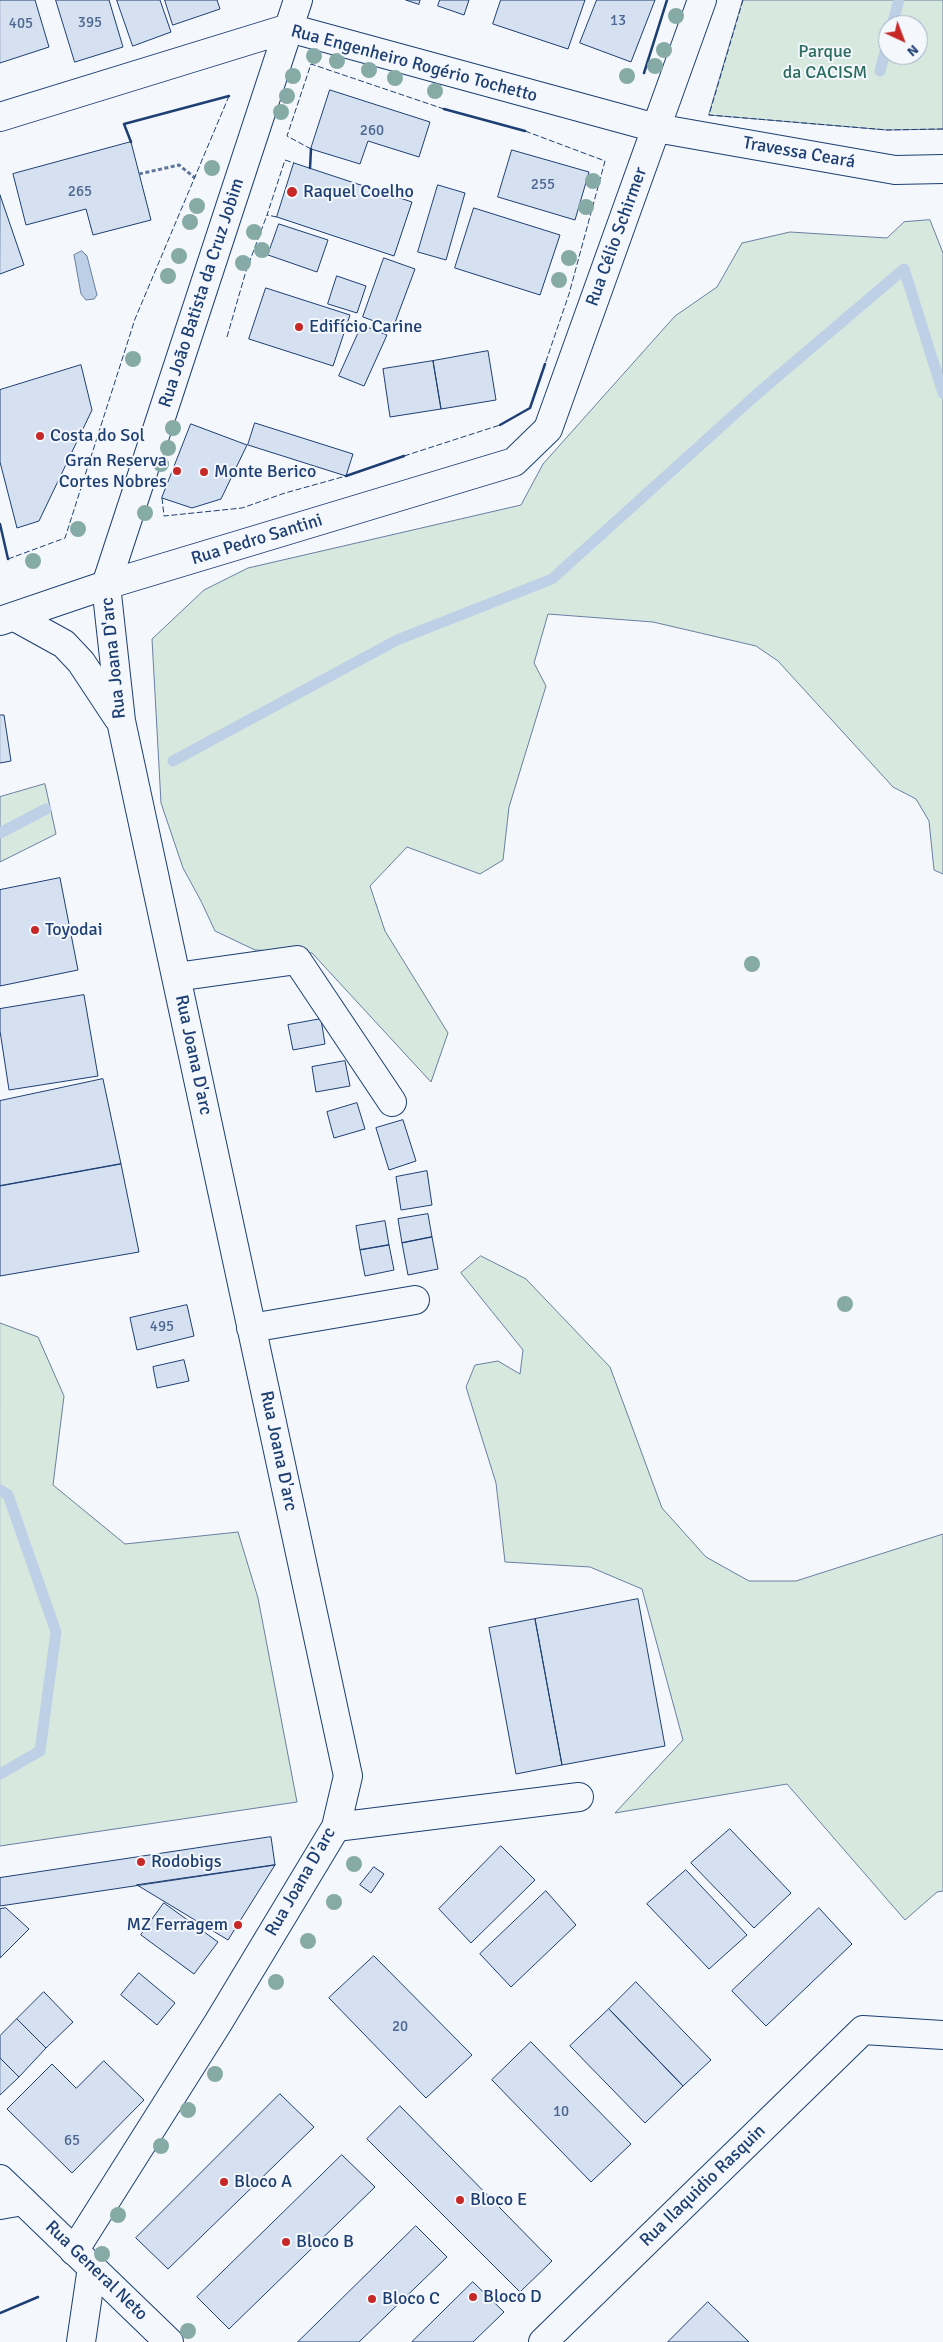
<!DOCTYPE html>
<html>
<head>
<meta charset="utf-8">
<style>
  body { margin:0 }
  #map { position:relative; width:943px; height:2342px; overflow:hidden; background:#f4f7fb; font-family:Signika,sans-serif }
  canvas { display:block }
  .north { position:absolute; left:878px; top:15px; width:50px; height:50px; box-sizing:border-box; background:#f4f7fb; border:1px solid #9eadc5; border-radius:50%; rotate:137deg; font-size:14px; font-weight:700; line-height:20px; text-align:center; color:#1d3f73 }
  .north::after { content:''; display:block; margin:auto; width:18px; height:22px; background:#c62828; clip-path:polygon(50% 0,100% 100%,50% 72%,0 100%) }
</style>
</head>
<body>
<div id="map">
<canvas width="943" height="2342"></canvas>
<div class="north">N</div>
</div>
<script>
const context = document.querySelector('canvas').getContext('2d');
context.lineJoin = 'round';
function fillPath(path, color) {
  context.fillStyle = color;
  context.fill(path, 'evenodd');
}
function trace(path, color, width, dash) {
  context.strokeStyle = color;
  context.lineWidth = width;
  context.lineCap = dash ? 'butt' : 'round';
  context.setLineDash(dash || []);
  context.stroke(path);
}
function drawText(font, color, halo, rows, align = 'center') {
  context.font = font + ' Signika,sans-serif';
  context.lineWidth = 4;
  context.setLineDash([]);
  context.textBaseline = 'middle';
  context.strokeStyle = halo;
  context.fillStyle = color;
  for (const [text, x, y, turn = 0] of rows) {
    context.save();
    context.translate(x, y);
    context.rotate((+turn || 0) * Math.PI / 180);
    context.textAlign = isNaN(turn) ? turn : align;
    if (halo) context.strokeText(text, 0, 0);
    context.fillText(text, 0, 0);
    context.restore();
  }
}
const green = new Path2D(`
  M743,0H943V129L887,130L709,115ZM888,25H918V55H888Z
  M930,220L943,253V874L934,870L929,821L916,799L893,787L778,661L756,646L653,622L548,614L534,663L546,686L509,807L503,860L480,874L407,847L370,886L385,931L448,1033L431,1082L312,953L255,950L215,931L201,901L183,868L161,803L152,639L204,590L248,568L521,505L543,464L675,316L717,287L742,243L790,232L887,238L904,222Z
  M45,784L56,834L0,862V797Z
  M481,1256L526,1279L610,1367L662,1508L706,1557L749,1581H796L943,1534V1891L937,1892L905,1920L787,1784L615,1813L683,1740L642,1589L590,1567L505,1562L496,1483L466,1387L475,1365L498,1361L520,1374L523,1350L461,1273Z
  M0,1323L38,1337L64,1396L53,1485L125,1544L238,1532L258,1598L297,1802L0,1846Z`);
fillPath(green, '#d7e8df');
trace(green, '#687fa3', 1);
const water = new Path2D(`
  M82,251L87,256L97,295L94,299L86,300L81,294L74,255Z`);
fillPath(water, '#bed0e5');
trace(water, '#687fa3', 1);
trace(new Path2D(`
  M892,25L899,0
  M880,71L888,41
  M173,761L397,640L552,579L757,394L904,269L943,393
  M0,833L46,809
  M0,1490L8,1495L56,1632L40,1751L0,1774`), '#bed0e5', 11);
const building = new Path2D(`
  M0,0H35L49,47L0,63Z
  M56,0H109L123,47L75,62Z
  M117,0H160L171,32L133,46Z
  M165,0H217L220,9L173,25Z
  M406,0H420L419,4Z
  M440,0H469L464,15L438,6Z
  M501,0H585L568,49L493,24Z
  M597,0H655L631,62L580,43Z
  M330,90L430,122L419,157L368,141L360,164L311,149Z
  M131,142L151,220L93,235L86,209L26,225L13,174Z
  M512,150L589,172L575,220L498,197Z
  M294,163L412,202L394,256L277,217Z
  M438,185L465,193L446,260L418,252Z
  M0,195L24,265L0,274Z
  M474,208L560,235L540,295L455,268Z
  M279,224L328,240L317,272L268,255Z
  M384,258L415,269L393,328L363,317Z
  M337,276L366,286L357,313L328,304Z
  M266,288L350,315L333,366L249,339Z
  M362,325L387,335L364,386L339,376Z
  M488,351L496,400L441,409L433,361Z
  M433,361L441,409L390,417L383,369Z
  M81,365L92,410L39,521L17,528L0,462V390Z
  M255,423L353,454L346,476L248,445Z
  M191,424L247,445L221,499L192,508L162,498Z
  M0,715H4L11,761L0,763Z
  M60,878L78,970L0,986V890Z
  M84,995L98,1076L9,1090L0,1031V1009Z
  M321,1019L325,1044L293,1050L288,1025Z
  M345,1061L350,1086L316,1092L312,1067Z
  M103,1079L121,1164L0,1186V1101Z
  M357,1103L365,1129L334,1138L327,1112Z
  M403,1120L416,1161L389,1170L376,1128Z
  M121,1164L139,1252L0,1276V1186Z
  M427,1171L432,1205L401,1210L396,1177Z
  M428,1214L432,1237L402,1243L398,1219Z
  M385,1221L389,1245L360,1250L356,1226Z
  M432,1237L438,1269L408,1275L402,1243Z
  M389,1245L394,1270L365,1276L360,1250Z
  M187,1305L194,1336L137,1350L130,1318Z
  M184,1360L189,1381L157,1388L153,1367Z
  M638,1599L665,1746L562,1765L535,1619Z
  M535,1619L562,1765L516,1774L489,1628Z
  M730,1829L791,1893L754,1928L691,1863Z
  M271,1837L275,1865L0,1906V1878Z
  M501,1846L535,1880L471,1943L439,1909Z
  M275,1865L228,1940L137,1885Z
  M374,1867L384,1874L371,1893L360,1885Z
  M686,1870L747,1935L709,1969L647,1904Z
  M546,1891L576,1925L511,1987L480,1954Z
  M164,1903L218,1942L194,1974L141,1935Z
  M6,1908L29,1929L0,1958V1909Z
  M819,1908L852,1944L766,2026L732,1991Z
  M374,1956L472,2055L426,2098L329,1998Z
  M139,1973L175,2003L157,2025L121,1995Z
  M636,1982L711,2060L683,2086L609,2009Z
  M44,1992L73,2022L46,2048L17,2019Z
  M609,2009L683,2086L645,2123L570,2046Z
  M17,2019L46,2048L19,2077L0,2058V2036Z
  M531,2042L631,2144L591,2182L492,2080Z
  M0,2058L19,2077L0,2095Z
  M104,2061L144,2100L72,2173L7,2109L52,2064L76,2088Z
  M280,2094L314,2127L168,2269L136,2238Z
  M400,2106L552,2261L520,2292L367,2139Z
  M342,2155L375,2187L229,2329L197,2297Z
  M416,2226L447,2257L359,2342H298Z
  M473,2282L504,2312L473,2342H412Z
  M708,2302L749,2342H668Z`);
fillPath(building, '#d5e0f0');
trace(building, '#1d3f73', 1);
const minor = new Path2D(`
  M0,117L289,28L656,128L895,170L943,169
  M15,617L64,644L81,662L118,718
  M0,621L106,585L514,462L548,429L702,0
  M176,977L297,960L392,1102
  M251,1328L415,1300
  M336,1827L579,1797
  M0,2179L23,2201
  M74,2251L218,2023L336,1827L348,1776L121,721L106,585L298,0
  M81,2342L92,2267
  M543,2342L863,2030L943,2035`);
const major = new Path2D(`
  M0,2205L23,2201L169,2342`);
trace(minor, '#1d3f73', 30);
trace(major, '#1d3f73', 30);
trace(new Path2D(`
  M139,174L179,165L195,178`), '#5e769c', 3, [4, 2.5]);
trace(minor, '#f4f7fb', 28);
trace(major, '#f4f7fb', 28);
trace(new Path2D(`
  M743,0L709,115L887,130L943,129
  M525,131L605,161L569,294L545,364
  M311,149L287,136L311,64L444,109
  M277,217L267,215L285,160L294,163
  M227,337L246,271L267,215
  M404,456L500,425
  M162,498L164,516L242,508L285,493L346,476
  M8,559L65,538L135,319L229,96`), '#1d3f73', 1, [6, 2.5]);
trace(new Path2D(`
  M644,73L667,0
  M444,109L525,131
  M131,142L124,124L229,96
  M310,168L311,149
  M500,425L530,408L545,364
  M346,476L404,456
  M0,524L8,559
  M0,2313L38,2297`), '#1d3f73', 2.5);
context.fillStyle = '#86aba6';
for (const [x, y] of [
  [676,16],
  [664,50],
  [314,56],
  [337,61],
  [655,66],
  [369,70],
  [293,76],
  [627,76],
  [395,78],
  [435,91],
  [287,96],
  [281,112],
  [212,168],
  [593,181],
  [197,206],
  [586,207],
  [190,222],
  [254,232],
  [262,250],
  [179,256],
  [569,258],
  [243,263],
  [168,276],
  [559,280],
  [133,359],
  [173,428],
  [168,448],
  [161,464],
  [145,513],
  [78,529],
  [33,561],
  [752,964],
  [845,1304],
  [354,1864],
  [334,1902],
  [308,1941],
  [276,1982],
  [215,2074],
  [188,2110],
  [161,2146],
  [118,2215],
  [102,2254],
  [188,2331]
]) {
  context.beginPath();
  context.arc(x, y, 8, 0, 2 * Math.PI);
  context.fill();
}
for (const [x, y, r, color] of [
  [292,192,6,"#c62828"],
  [299,327,5,"#c62828"],
  [40,436,5,"#c62828"],
  [177,471,5,"#c62828"],
  [204,472,5,"#c62828"],
  [35,930,5,"#c62828"],
  [141,1862,5,"#c62828"],
  [238,1925,5,"#c62828"],
  [224,2182,5,"#c62828"],
  [460,2200,5,"#c62828"],
  [286,2242,5,"#c62828"],
  [473,2297,5,"#c62828"],
  [372,2299,5,"#c62828"]
]) {
  const dot = new Path2D();
  dot.arc(x, y, r, 0, 2 * Math.PI);
  context.fillStyle = color;
  context.fill(dot);
  trace(dot, '#f4f7fb', 2);
}
drawText('15px', '#4b6792', null, [
  ["13",618,21],
  ["395",90,23],
  ["405",21,24],
  ["260",372,131],
  ["255",543,185],
  ["265",80,192],
  ["495",162,1327],
  ["20",400,2027],
  ["10",561,2112],
  ["65",72,2141]
]);
drawText('18px', '#2c6c60', '#f4f7fb', [
  ["Parque",825,52],
  ["da CACISM",825,73]
]);
drawText('18px', '#1d3f73', '#f4f7fb', [
  ["Rua Engenheiro Rogério Tochetto",414,64,15],
  ["Travessa Ceará",799,153,10],
  ["Rua Célio Schirmer",617,237,-70],
  ["Rua João Batista da Cruz Jobim",202,293,-72],
  ["Rua Pedro Santini",257,540,-17],
  ["Rua Joana D'arc",114,658,-96],
  ["Rua Joana D'arc",193,1055,78],
  ["Rua Joana D'arc",278,1451,78],
  ["Rua Joana D'arc",301,1882,-60],
  ["Rua Ilaquidio Rasquin",703,2186,-44],
  ["Rua General Neto",96,2271,44]
]);
drawText('18px', '#1d3f73', '#f4f7fb', [
  ["Raquel Coelho",303,192],
  ["Edifício Carine",309,327],
  ["Costa do Sol",50,436],
  ["Gran Reserva",167,461,"right"],
  ["Cortes Nobres",167,482,"right"],
  ["Monte Berico",214,472],
  ["Toyodai",45,930],
  ["Rodobigs",151,1862],
  ["MZ Ferragem",228,1925,"right"],
  ["Bloco A",234,2182],
  ["Bloco E",470,2200],
  ["Bloco B",296,2242],
  ["Bloco D",483,2297],
  ["Bloco C",382,2299]
], 'left');
</script>
</body>
</html>
